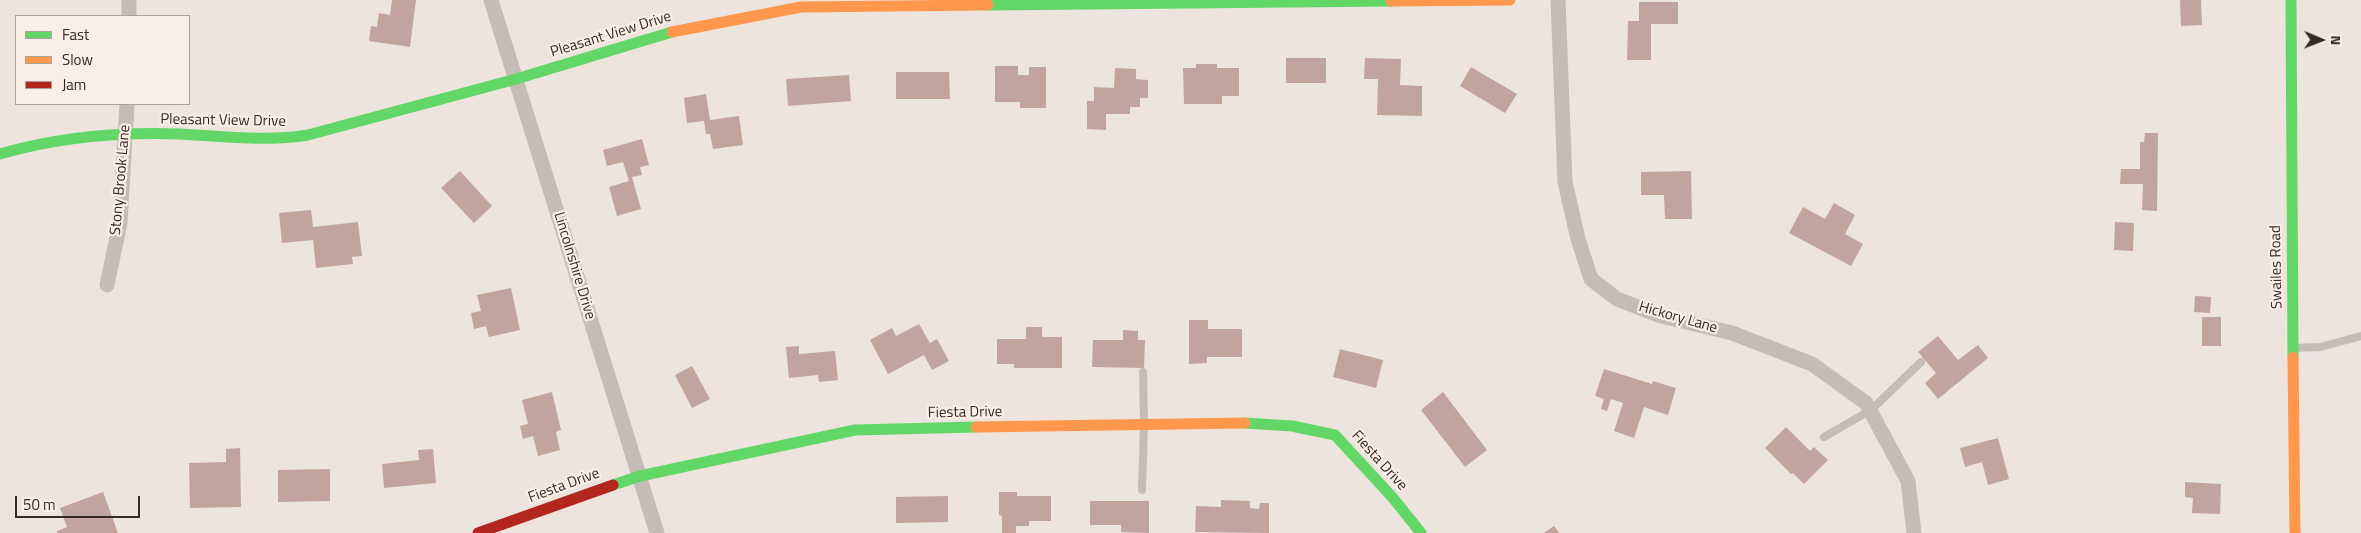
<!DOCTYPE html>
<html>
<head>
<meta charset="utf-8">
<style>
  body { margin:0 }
  #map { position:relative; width:2361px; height:533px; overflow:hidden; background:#ede4de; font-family:"Titillium Web",sans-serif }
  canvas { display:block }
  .legend { position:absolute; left:15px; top:15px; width:175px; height:90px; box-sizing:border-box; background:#fbeee5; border:1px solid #ad9f99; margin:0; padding:6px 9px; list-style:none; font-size:15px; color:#372926 }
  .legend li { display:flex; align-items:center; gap:10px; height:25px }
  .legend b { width:25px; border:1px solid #ad9f99 }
  .north { position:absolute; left:2296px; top:15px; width:50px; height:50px; -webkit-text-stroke:4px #fbeee5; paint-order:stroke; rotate:91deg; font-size:14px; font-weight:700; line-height:20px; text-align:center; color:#372926 }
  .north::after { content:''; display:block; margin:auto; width:18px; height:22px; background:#372926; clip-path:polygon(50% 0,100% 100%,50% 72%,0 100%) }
  .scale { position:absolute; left:15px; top:496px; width:125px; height:22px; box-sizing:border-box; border:2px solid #372926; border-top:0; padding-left:6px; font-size:15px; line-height:18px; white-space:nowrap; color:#372926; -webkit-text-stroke:4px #fbeee5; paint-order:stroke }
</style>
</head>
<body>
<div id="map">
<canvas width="2361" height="533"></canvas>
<ul class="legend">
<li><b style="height:6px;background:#63d668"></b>Fast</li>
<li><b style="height:6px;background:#ff974d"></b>Slow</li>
<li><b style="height:6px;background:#b3261e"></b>Jam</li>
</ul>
<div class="north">N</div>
<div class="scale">50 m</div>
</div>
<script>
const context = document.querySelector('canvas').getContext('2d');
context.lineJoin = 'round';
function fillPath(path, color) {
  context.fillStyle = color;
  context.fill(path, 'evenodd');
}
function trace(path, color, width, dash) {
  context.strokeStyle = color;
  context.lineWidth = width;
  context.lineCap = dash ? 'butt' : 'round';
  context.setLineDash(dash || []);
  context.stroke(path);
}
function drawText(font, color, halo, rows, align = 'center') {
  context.font = font + ' "Titillium Web",sans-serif';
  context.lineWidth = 4.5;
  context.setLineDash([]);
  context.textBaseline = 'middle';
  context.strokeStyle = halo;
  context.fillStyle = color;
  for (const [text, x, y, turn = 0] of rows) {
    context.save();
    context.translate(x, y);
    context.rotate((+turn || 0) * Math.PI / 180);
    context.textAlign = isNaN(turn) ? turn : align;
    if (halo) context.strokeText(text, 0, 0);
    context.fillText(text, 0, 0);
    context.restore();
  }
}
fillPath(new Path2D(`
  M392,0H416L410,47L369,41L371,26L377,27L379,13L390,15Z
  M2180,0H2201L2202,25L2181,26Z
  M1639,2H1678V24H1651V60H1627L1628,21H1639Z
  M1286,58H1326V83H1286Z
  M1365,58L1401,59L1400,85L1422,86V116L1377,115L1378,79H1364Z
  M1196,64H1217V68H1239V96H1222V104H1184L1183,68H1196Z
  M995,66H1018V75H1029V67H1046V108H1020V102H995Z
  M1471,67L1517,94L1505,113L1460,86Z
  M1115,68L1136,69V79L1148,80V98H1140V107H1130V114H1106V130L1087,129V101H1094V87L1114,88Z
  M896,72H949L950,99H896Z
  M849,75L851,101L788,106L786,79Z
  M706,94L710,120L739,116L743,145L713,149L710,134H706L704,121L687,123L684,98Z
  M2145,133H2158L2157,211L2142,210L2143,184H2120L2121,169H2140V142H2144Z
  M642,139L649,165L640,167L642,175L632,177L641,209L617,216L609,187L629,181L623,162L607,166L603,150Z
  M460,171L492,206L474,223L441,188Z
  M1691,171L1692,219H1665L1664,195H1641V172Z
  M1834,203L1855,215L1845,234L1863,244L1851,266L1789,233L1803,207L1825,219Z
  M311,210L313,227L358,222L362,256L352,257L353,264L316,268L313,240L282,243L279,213Z
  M2115,222L2134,223L2133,251L2114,250Z
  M511,288L520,330L489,337L486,326L474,329L471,313L481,311L477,295Z
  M2195,296L2211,297L2210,313L2194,312Z
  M2202,317H2221V346H2202Z
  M1189,320H1208V329H1242V357H1207V363L1189,364Z
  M919,324L930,343L937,339L949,361L932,370L924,355L888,374L870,340L892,328L896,336Z
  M1026,327H1042V337H1062V368H1014V364H997V339H1026Z
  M1123,330L1138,331V340H1145L1144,368L1092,367L1093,340H1123Z
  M1938,336L1958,360L1978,345L1988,358L1938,399L1925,383L1936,373L1918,352Z
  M799,346V354L835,351L838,380L819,382L818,375L789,378L786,347Z
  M1340,349L1383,360L1376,388L1333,377Z
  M692,366L710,399L692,408L675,375Z
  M1604,369L1652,384L1653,381L1676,388L1668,415L1644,407L1634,438L1614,431L1623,403L1611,399L1607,411L1601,409L1604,399L1595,396Z
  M552,392L561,430L556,432L560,450L538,456L533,436L523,439L520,426L528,424L522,400Z
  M1443,392L1487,450L1465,467L1421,410Z
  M1786,427L1810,451L1814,447L1828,460L1804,484L1793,473L1791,474L1765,448Z
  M1998,438L2009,479L1988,485L1982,462L1965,467L1960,448Z
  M240,448L241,507L190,508L189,463L226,462V449Z
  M433,449L436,483L384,488L382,464L419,460L418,450Z
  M330,469V501L278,502V470Z
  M2185,482L2221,484L2220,514L2192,513L2193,498L2185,497Z
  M103,492L118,533H57V531L67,527L60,508Z
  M999,492H1017V496H1051V521H1029V526H1016V533H1002V516L999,515Z
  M948,496V522L896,523V497Z
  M1221,500L1250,501V508L1259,509L1260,503H1269V533L1195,532L1196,506L1221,507Z
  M1090,501H1149V533L1121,532V525H1090Z
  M1554,526L1559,533H1544Z`), '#c2a49e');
trace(new Path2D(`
  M2294,348L2320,347L2361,336
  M1824,437L1871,410L1921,362
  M1142,490L1144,424L1143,372`), '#c6bcb7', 8);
trace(new Path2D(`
  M491,0L657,533
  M1558,0L1565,182L1578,239L1591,279L1617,299L1661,316L1732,333L1812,364L1866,403L1908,481L1914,533
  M129,16V0
  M107,285L120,223L127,104`), '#c6bcb7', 15);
trace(new Path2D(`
  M2291,0L2293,357
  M988,5L1391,1
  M0,154C59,137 117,132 178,134C221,136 265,142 308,135L516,79L672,32
  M1245,423L1292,426L1335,435L1393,498L1421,533
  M613,485L640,476L855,430L976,427`), '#63d668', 11);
trace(new Path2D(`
  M1391,1L1510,0
  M672,32L801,7L988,5
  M2293,357L2295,533
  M976,427L1245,423`), '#ff974d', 11);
trace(new Path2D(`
  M478,533L613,485`), '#b3261e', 11);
drawText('15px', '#372926', '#fbeee5', [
  ["Pleasant View Drive",611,35,-17],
  ["Pleasant View Drive",223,121,1],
  ["Stony Brook Lane",121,180,-85],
  ["Lincolnshire Drive",574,266,73],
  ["Swailes Road",2277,267,-91],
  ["Hickory Lane",1678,318,16],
  ["Fiesta Drive",965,413,-1],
  ["Fiesta Drive",1379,461,48],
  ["Fiesta Drive",564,486,-20]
]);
</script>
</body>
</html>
